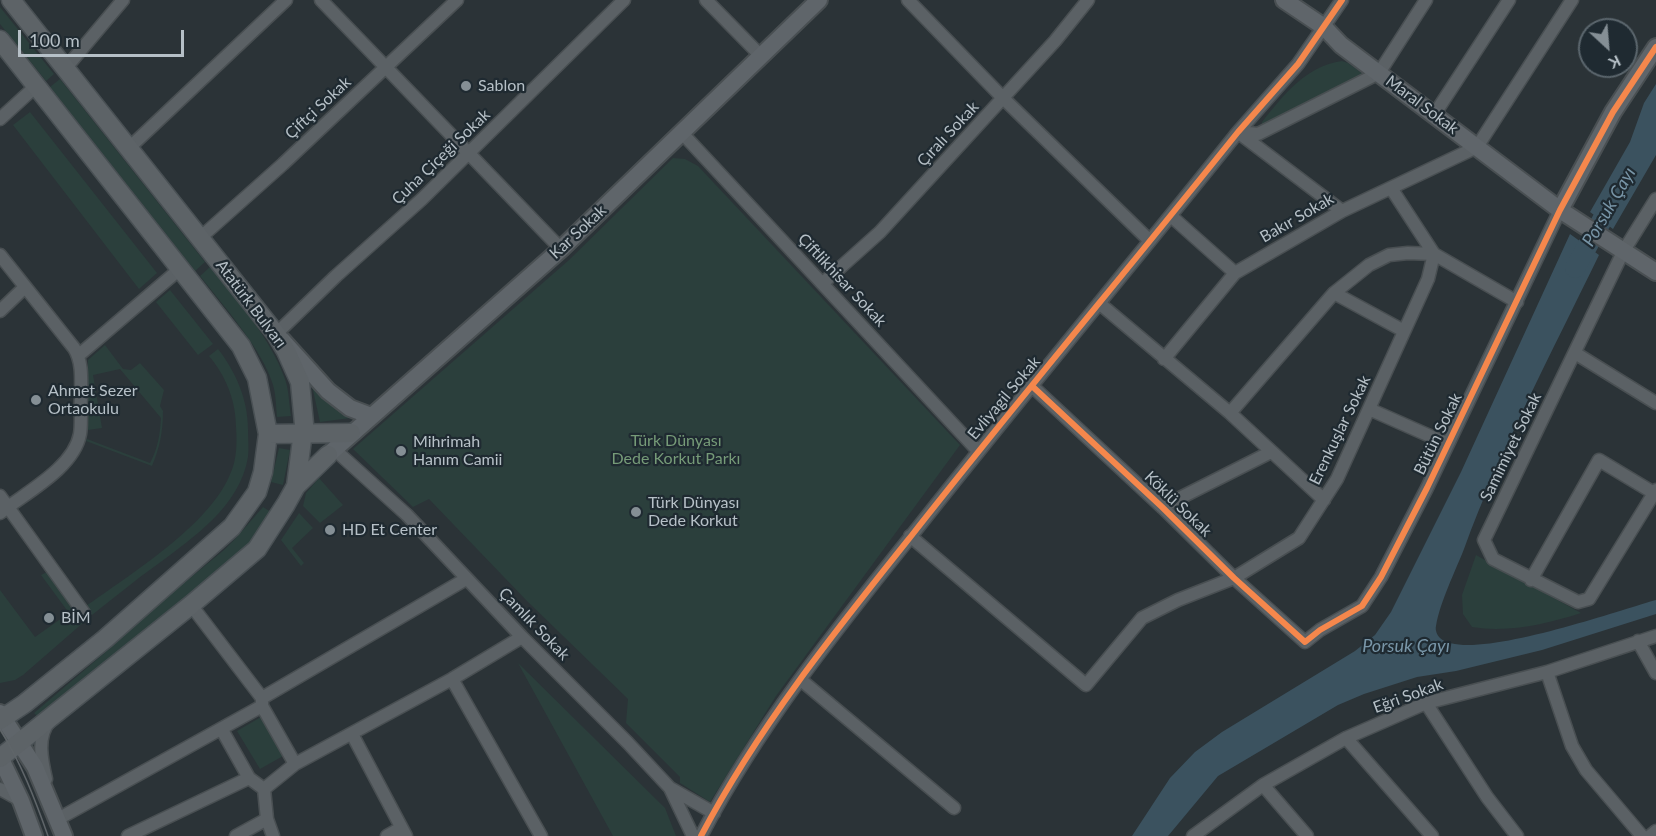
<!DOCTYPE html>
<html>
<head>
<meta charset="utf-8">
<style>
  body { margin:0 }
  #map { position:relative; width:1656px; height:836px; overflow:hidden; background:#2b3337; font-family:Lato,sans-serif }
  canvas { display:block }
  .north { position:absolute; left:1578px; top:18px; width:60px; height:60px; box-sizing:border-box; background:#1f2a31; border:2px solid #5b666d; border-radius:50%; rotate:154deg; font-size:16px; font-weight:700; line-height:24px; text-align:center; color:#b6c0c7 }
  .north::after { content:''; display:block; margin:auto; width:21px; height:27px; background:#858f95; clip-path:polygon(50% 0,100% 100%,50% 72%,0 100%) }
  .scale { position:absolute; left:18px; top:30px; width:166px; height:27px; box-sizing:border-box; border:3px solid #b6c0c7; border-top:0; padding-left:8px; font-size:18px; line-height:21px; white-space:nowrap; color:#b6c0c7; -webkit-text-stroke:4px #1f2a31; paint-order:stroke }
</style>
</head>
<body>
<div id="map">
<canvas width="1656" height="836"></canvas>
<div class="north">K</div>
<div class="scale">100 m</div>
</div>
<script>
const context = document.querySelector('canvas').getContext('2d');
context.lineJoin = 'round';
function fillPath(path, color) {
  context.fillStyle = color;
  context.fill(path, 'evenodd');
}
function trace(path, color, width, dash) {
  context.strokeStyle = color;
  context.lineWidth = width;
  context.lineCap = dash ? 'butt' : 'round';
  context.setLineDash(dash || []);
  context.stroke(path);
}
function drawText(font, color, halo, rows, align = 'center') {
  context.font = font + ' Lato,sans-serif';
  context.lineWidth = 4.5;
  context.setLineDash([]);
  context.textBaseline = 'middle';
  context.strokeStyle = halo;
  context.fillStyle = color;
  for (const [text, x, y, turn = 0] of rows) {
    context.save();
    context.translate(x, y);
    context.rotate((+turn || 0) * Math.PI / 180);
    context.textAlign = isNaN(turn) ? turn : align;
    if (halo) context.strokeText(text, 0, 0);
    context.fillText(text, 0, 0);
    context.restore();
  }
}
fillPath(new Path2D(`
  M0,7L54,74L46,81L0,24Z
  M1342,61L1348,63L1363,74L1264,126L1262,125V122C1283,96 1305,66 1342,61Z
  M60,79L205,262L195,271L50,87Z
  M30,112L157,273L139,289L13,125Z
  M673,158L685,159L698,166L960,445L776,696L710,802L680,783V777L626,723L628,699L527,601L429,499L413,507L353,449L569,260Z
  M210,267C238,302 270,337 285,379C289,390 289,404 291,416L277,417C276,407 276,395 273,385C263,350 222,304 200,276Z
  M170,290L213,344L198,355L156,302Z
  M105,345L123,369L131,370L140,363L164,390L160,406L163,411C163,431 160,447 152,466L86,441L87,439L150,463C158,448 160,434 161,418L120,369L93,375L102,428L88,430V360Z
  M218,349C236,372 248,400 248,429C248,439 249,448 248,457C240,506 194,537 158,564C135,580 114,598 92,615L85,607C130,574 211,525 231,472C237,459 237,441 236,427C236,401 226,376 209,356Z
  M311,381L358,417L320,422Z
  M279,448L290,450L283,485L271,482Z
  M319,478L343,505L320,523L303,506L306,493Z
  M263,507L271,512L249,546L38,717L34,713L115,644L145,615L224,550L235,539Z
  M299,513L313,528L292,548L304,563L301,566L281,540Z
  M1476,555L1581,613C1547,624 1508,633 1472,627L1463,614L1462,595Z
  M47,572L84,622L23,675L15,680L0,683V590L35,637L69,613L41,575Z
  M518,663L665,808L676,836H613Z
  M261,717L283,756L260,769L237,731Z`), '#2b3f3c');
fillPath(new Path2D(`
  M1656,84V155L1613,229L1590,212L1630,142L1644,103Z
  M1570,234L1599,255C1552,352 1501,448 1464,549C1455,572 1440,602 1436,626C1435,630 1437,635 1440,638C1468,664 1619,610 1656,600V614L1542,650L1456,671L1417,677L1364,694L1338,705L1218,776L1168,836H1132L1170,778L1195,752L1222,732L1355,651L1375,635L1391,612L1461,472Z`), '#3b525f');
trace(new Path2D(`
  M1575,268L1615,197`), '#3b525f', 20);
const street = new Path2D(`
  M321,0L561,249
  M706,0L761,56
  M908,0L1003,98L1150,241
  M65,69L123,0
  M1434,115L1509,0
  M0,119L36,86
  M1238,132L1258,134L1379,73L1426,0
  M682,133L978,451
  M1239,133L1342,211
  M128,149L286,0
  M1391,188L1434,254L1517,302
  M1656,199L1623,252L1484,540L1493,559L1578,602L1589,599L1656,490
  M1171,216L1235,273
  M200,238L283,164L457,0
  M0,255L74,348C83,362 81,381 81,397C80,409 82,422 80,434C74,468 25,493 0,513
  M823,283L880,232L1055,41L1088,0
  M1334,293L1404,331
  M1099,303L1230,413L1324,500
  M0,311L25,287
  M276,334L336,276L422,199L624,0
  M1575,353L1656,403
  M79,355L181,268
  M1164,359L1235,273L1342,211L1477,147L1572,0
  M1032,386L1162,507L1234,578L1305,642L1320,630L1362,606L1381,577L1427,488L1560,210
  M1369,409L1448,444
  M1230,413L1334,293L1369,265L1389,255L1408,253L1434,254
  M334,449L407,515L522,637L628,743L670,788L693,836
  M0,496L84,613
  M1162,507L1271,452
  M910,536L1086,685L1142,618L1178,600L1234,578L1299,538L1337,479L1428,279L1434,254
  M1531,580L1599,460L1654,493
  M191,605L262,698V706L295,764
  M1638,641L1656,673
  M1547,672L1572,746L1586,770L1642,836
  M452,679L541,836
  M801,680L954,808
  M262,698L466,579
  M1426,703L1487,797L1517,836
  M222,730L249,778
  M352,734L406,836
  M1346,738L1432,836
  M46,779C42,762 36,736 50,721
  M1263,785L1307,836
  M670,788L714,813
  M0,789L20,800
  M58,819L262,706
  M128,836L249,778L264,789
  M236,836L267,819
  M273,836L267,819L264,789L295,764L452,679L522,637
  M387,836L401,828
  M701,836C758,727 836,630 912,535C1019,399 1130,267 1238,132L1298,64L1342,0
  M1193,836L1263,785L1346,738L1426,703L1547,672L1656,636
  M1650,836L1656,831`);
const secondary = new Path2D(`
  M1284,0L1324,27L1341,45L1560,210L1656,272
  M1560,210L1613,112L1656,47
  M282,340L328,391L350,408L371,416
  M328,455L561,249L819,0
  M0,713L35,767L64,836
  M0,757L21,801L34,836`);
const primary = new Path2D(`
  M0,40L241,346L257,378L268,434L263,472L257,492L232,527L105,639L24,704L0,720
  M268,434L351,433
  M296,486L328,455
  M0,758L191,605L257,549L286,504L296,486L304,424L300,382L286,351L276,334L11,0`);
trace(street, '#494f52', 15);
trace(secondary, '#494f52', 20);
trace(primary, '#495054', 21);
trace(street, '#5b6165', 12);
trace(secondary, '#5f656a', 16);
trace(primary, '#5d6367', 18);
trace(new Path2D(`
  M0,729C21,763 35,799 48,836`), '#5f6569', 1.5);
trace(new Path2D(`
  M1032,386L1162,507L1234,578L1305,642L1320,630L1362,606L1381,577L1427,488L1560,210L1613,112L1656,47
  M701,836C758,727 836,630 912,535C1019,399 1130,267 1238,132L1298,64L1342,0`), '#f5874c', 6);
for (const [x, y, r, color] of [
  [466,86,6,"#858f95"],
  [36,400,6,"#858f95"],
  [401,451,6,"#858f95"],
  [636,512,6,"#858f95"],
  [330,530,6,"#858f95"],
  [49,618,6,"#858f95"]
]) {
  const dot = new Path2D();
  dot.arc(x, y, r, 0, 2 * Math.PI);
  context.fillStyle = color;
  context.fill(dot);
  trace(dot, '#1f2a31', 2);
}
drawText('16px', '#b6c0c7', '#1f2a31', [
  ["Sablon",478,86],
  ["Ahmet Sezer",48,391],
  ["Ortaokulu",48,409],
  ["Mihrimah",413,442],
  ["Hanım Camii",413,460],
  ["Türk Dünyası",648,503],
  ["Dede Korkut",648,521],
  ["HD Et Center",342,530],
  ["BİM",61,618]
], 'left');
drawText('16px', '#b6c0c7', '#1f2a31', [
  ["Maral Sokak",1422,105,37],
  ["Çiftçi Sokak",318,108,-43],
  ["Çıralı Sokak",948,134,-47],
  ["Çuha Çiçeği Sokak",441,157,-44],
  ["Bakır Sokak",1297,218,-30],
  ["Kar Sokak",578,232,-43],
  ["Çiftlikhisar Sokak",842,280,47],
  ["Atatürk Bulvarı",251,304,53],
  ["Evliyagil Sokak",1004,398,-50],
  ["Erenkuşlar Sokak",1340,430,-64],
  ["Bütün Sokak",1438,434,-64],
  ["Samimiyet Sokak",1511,447,-64],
  ["Köklü Sokak",1178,504,44],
  ["Çamlık Sokak",534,624,46],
  ["Eğri Sokak",1408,696,-20]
]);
drawText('16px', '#769b78', '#1f2a31', [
  ["Türk Dünyası",676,441],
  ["Dede Korkut Parkı",676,459]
]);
drawText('italic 18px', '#7996a8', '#1f2a31', [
  ["Porsuk Çayı",1609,207,-60],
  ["Porsuk Çayı",1406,646]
]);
</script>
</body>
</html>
